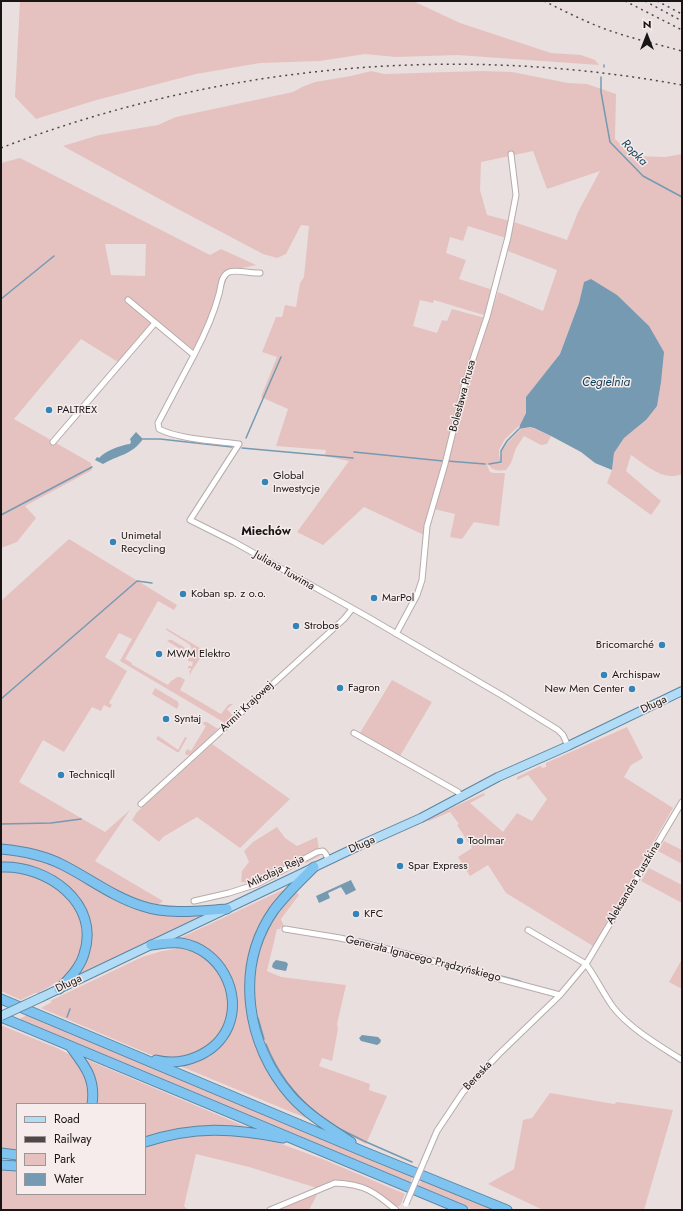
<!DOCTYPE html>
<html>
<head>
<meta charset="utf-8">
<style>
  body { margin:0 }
  #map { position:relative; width:683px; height:1211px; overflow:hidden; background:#e9dfde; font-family:Jost,sans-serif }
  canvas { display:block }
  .frame { position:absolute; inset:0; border:2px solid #181514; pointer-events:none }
  .legend { position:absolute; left:16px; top:1103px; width:130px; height:92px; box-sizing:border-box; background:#f6eceb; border:1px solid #9d9695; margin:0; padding:5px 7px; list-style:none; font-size:12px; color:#181514 }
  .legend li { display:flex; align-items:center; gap:8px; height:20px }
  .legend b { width:20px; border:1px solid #9d9695 }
  .north { position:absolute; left:627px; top:16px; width:40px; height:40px; -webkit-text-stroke:3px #f6eceb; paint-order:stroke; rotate:0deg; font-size:11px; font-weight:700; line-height:16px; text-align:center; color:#181514 }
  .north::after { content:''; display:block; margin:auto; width:14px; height:18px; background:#181514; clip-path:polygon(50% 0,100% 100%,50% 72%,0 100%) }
</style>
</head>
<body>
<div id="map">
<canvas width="683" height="1211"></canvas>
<div class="frame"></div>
<ul class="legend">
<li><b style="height:5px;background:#b2dbf6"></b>Road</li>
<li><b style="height:5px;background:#4e4948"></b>Railway</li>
<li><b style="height:11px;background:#e5c2c0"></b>Park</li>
<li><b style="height:11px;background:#759ab2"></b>Water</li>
</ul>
<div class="north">N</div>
</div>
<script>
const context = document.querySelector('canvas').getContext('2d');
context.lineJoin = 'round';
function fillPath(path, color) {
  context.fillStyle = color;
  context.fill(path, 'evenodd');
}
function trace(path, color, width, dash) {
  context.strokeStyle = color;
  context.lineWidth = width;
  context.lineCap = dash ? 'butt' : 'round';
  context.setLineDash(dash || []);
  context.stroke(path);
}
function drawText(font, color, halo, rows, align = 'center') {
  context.font = font + ' Jost,sans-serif';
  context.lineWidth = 3;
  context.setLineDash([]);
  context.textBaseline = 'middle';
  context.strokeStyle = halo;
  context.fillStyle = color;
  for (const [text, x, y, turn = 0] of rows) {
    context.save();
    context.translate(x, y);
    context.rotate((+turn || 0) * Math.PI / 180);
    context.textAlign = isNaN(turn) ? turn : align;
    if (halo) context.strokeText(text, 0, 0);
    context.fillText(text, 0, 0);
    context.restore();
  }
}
fillPath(new Path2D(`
  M20,1H413L460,23L551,53L581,55L595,60L599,65L457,55L396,57L365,54L320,61L260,63L196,74L93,101L36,119L15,97Z
  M371,71L384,74L482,71L512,72L568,83L587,84L616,94L615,139L633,156L665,157L682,154V474C663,482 646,465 631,455L626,471L661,501L651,515L607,483L612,470L614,453L624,438L646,420L584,282L579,303L560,354L526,397V413L520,425L505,439L499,450V455L501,464L502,451L508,442L521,429L530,427L551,436L547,444L541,445L524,436L516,448L511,463L506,470C500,471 492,471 489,465H487L490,472L493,473H505L499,526L474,522L462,539L450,537L455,514L434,509L425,526L424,535L364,507L323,545L297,532L349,461L325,456L326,450L276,446L288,409L261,397L277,357L262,352L276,317H282L285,305L296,307L300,283L304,277L309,226L301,225L286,254L277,258L263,254L174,207L63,146L99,135L158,125L176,117L293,92L304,86L315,82L351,76ZM533,151L547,189L600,171L578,212L567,240L514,222L508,251L557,270L543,311L498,292L467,386L468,368L485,318L452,309L447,321L442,320L437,333L413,326L420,300L433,303L434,300L484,315L486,314L493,290L459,279L466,260L446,253L450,237L463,241L468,226L506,238L510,221L487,215L480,190L481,162Z
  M20,158L210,255L221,249L256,265L238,269H227C217,282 217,298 211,313C207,326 201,338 194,350L155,320L118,362L81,339L14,419L91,463L92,470L25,506L36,518L17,542L1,548V163ZM105,244H146L145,276L111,275Z
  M69,539L177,605L174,610L158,601L125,659L132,663L131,664L168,685L172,680H173L177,677H180L185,680L180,690L221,714L228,705L230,704H233L227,709L233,716L225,723L120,661L132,639L119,633L105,657L127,671L109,703L112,705L110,708L104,705L101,711L92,707L64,752L43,740L19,782L105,832L130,810L95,861L163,901L155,907L130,899L64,862L1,845V601Z
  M166,628L205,651L191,672V675L189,671L191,670L190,668L188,669V666H192L193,662L188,661L189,656L193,657L190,655C192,651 193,648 189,644L168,631L166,629Z
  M169,640H172L184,647L185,653L182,658H178L182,650L167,641Z
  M392,680L432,702L400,756L360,733Z
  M155,688L177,701L179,704L177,709L152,694Z
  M204,722H207L218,729L217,730L191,755H186L185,752L188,749L191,751L206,726L203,724Z
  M627,727L643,758L631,765L624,777L673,808L593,946L506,893L488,865L470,876L458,857L472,848L457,825L459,824L450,812L429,821L426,820L484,793L485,795L470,803L503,832L517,813L532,821L547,799L528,775L517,780V777L540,766H541L542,768L546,767V763Z
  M158,736L177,749L178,750L185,737L187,738L179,752H177L156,739Z
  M212,744L290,799L240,848L197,817L163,837L159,842L132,820L137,812Z
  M277,827L285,838L297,846L317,837L320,856L306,863L297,860L252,883L241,882L242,871L249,862L244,851L253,842Z
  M664,841L682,850V864L658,851Z
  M1,852L12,853L49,862L117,899L205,914L77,976C81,968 87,960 89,951C102,911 65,875 28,866C19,863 10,864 1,864Z
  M649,868L682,885V903L641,881Z
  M1,871C12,871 27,872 38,876C41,878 45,881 48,883C77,900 95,931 76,963C68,977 51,986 38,993H35L21,1000L1,991Z
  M291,886L250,960L257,1046L313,1121L180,1066C193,1063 206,1059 216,1050C224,1043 226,1036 229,1026C231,1019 236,1010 237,1003C238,984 226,963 212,952C203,944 189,943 178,939Z
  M296,892L299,895L281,919L284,927H281L280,929H277L267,971L281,977L346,985L337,1024L338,1029L332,1061L322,1058L319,1066L370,1084L369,1090L387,1096L366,1144L333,1126L314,1113L294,1095L275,1069L261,1038L253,993L259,950L270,923L286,900Z
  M177,947C193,948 207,957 216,969C218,972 221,976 223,979C225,983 225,987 226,991C236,1029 201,1062 163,1058C159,1058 153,1055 149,1054L41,1008L52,1002L50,1001L142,957L162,951L175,949Z
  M682,959V989L669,982Z
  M27,1015L413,1175L410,1183L18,1020Z
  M3,1026L57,1048L74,1057L78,1062L88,1081L89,1104H17V1151L1,1150V1027Z
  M83,1058L256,1131L145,1139V1104H94Z
  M550,1093L614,1104L617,1102L673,1110L644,1210H543L488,1184L514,1169L523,1120L532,1118Z
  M221,1134L259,1137L279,1143L325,1160L405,1194L400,1206H397L396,1208L377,1193L336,1181L331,1182L317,1188L249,1167L196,1154L184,1206L188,1210H1V1168L17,1170V1194H145V1145L181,1136Z
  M422,1179L498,1210H474L418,1187Z
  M319,1191L309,1210H276L300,1201Z`), '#e5c2c0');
fillPath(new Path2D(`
  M591,279L617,295L649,326L664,352L661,382L657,406L646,420L624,438L614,453L612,470L595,463L581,452L551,436L534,428L530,427L519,429L520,425L526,413V397L560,354L579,303L584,282Z
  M136,432L143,439C132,455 118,455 103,464L95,460L97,457L99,458C105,451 121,445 130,444L131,442L130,439Z
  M351,880L356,890L346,895L341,887L328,893L330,898L319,903L316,896Z
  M276,960L286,962L288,964L286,971L275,969L272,967L273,963Z
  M362,1035L378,1037L381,1040L380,1043L377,1045L361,1041L359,1038Z`), '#759ab2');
trace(new Path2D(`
  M604,67V65
  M601,77V92L610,142L643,176L682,197
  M1,299L54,256
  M246,438L281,357
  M143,439H160L232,447
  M242,448L353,458
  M354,452L443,461
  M447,461L485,464
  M489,464L501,462V451L507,441L519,429
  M1,515L92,467
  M1,699L137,581L152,583
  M1,824L51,823L81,819
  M359,939L520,981
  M67,1017L70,1009
  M258,1018L264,1039
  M266,1044C277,1072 294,1095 318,1114
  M336,1127L364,1141L412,1162`), '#759ab2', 1.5);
const minor = new Path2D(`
  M128,300L194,355L158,423L159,429C178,439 216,441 239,444L190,520L234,542L366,616L503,696L558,730L563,735L568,746
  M194,355C205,334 213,317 219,294C221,287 221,275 229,272C236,269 251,274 260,273
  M53,442L155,323
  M396,634L417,595L422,580L427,526L445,464L465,383L487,317L508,237L516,195L511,154
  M354,733L458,792L461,797
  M141,804L344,619L352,609
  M194,901L229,893L257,884L317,852L323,851L325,853L329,860
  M285,929L340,938L387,949L560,995
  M528,930L586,964C596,978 603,993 613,1007C629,1028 660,1046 682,1060
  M425,1159L437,1131L463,1092L499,1054L560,995L586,964L682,802
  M270,1210L335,1183C364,1184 375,1192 396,1210`);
const primary = new Path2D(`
  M42,997L365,843L421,818L498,777L568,746L682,691`);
const motorway = new Path2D(`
  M1,849C22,851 44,855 63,865C89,878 113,897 142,906C169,915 198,911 227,909
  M1,867C47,865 101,903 84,954C80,968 69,979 59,989
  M314,867C300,881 286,894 274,910C234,967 246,1045 291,1096C308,1115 330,1128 351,1142
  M151,945C160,944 171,942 181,943C219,949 243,992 228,1027C216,1054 183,1067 156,1060
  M1,999L367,1153L507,1210
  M1,1017L463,1210
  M70,1046C84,1065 96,1078 92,1104
  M145,1142C194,1126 233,1128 283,1138
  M1,1153L17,1155
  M1,1165L17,1166`);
trace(minor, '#b6acab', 7);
trace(primary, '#5b86a3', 10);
trace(motorway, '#5b86a3', 11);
trace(minor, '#fff', 5);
trace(primary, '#b2dbf6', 8);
trace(motorway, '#7fc3f0', 9);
trace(new Path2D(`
  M544,1C564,11 584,21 605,29C630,38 656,44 682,51
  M625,1L682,30
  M645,1L682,21
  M657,1L682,14
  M1,148C217,65 454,43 682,85`), '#4e4948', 1.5, [2, 4]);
const minorBridge = new Path2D(`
  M406,1204L425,1159`);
const primaryBridge = new Path2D(`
  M1,1016L42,997`);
trace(minorBridge, '#b6acab', 7, []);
trace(primaryBridge, '#5b86a3', 10, []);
trace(minorBridge, '#fff', 5);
trace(primaryBridge, '#b2dbf6', 8);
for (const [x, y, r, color] of [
  [49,410,4,"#3285b6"],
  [265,482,4,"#3285b6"],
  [113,542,4,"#3285b6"],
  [183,594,4,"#3285b6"],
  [374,598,4,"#3285b6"],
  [296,626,4,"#3285b6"],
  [662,645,4,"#3285b6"],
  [159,654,4,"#3285b6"],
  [604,675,4,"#3285b6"],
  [340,688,4,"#3285b6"],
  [632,689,4,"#3285b6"],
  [166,719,4,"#3285b6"],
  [61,775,4,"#3285b6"],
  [460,841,4,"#3285b6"],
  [400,866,4,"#3285b6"],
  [356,914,4,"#3285b6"]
]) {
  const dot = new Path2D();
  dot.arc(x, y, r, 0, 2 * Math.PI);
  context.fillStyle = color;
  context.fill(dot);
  trace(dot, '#f6eceb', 1.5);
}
drawText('11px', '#181514', '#f6eceb', [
  ["Bolesława Prusa",463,396,-75],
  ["Juliana Tuwima",284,571,30],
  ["Długa",654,705,-26],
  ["Armii Krajowej",247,707,-43],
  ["Długa",362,845,-24],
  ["Mikołaja Reja",276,872,-26],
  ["Aleksandra Puszkina",634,883,-59],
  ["Generała Ignacego Prądzyńskiego",423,959,14],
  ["Długa",69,984,-26],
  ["Bereska",478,1076,-47]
]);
drawText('11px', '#181514', '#f6eceb', [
  ["PALTREX",57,410],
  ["Global",273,476],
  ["Inwestycje",273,489],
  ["Unimetal",121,536],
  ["Recycling",121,549],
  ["Koban sp. z o.o.",191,594],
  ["MarPol",382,598],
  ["Strobos",304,626],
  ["Bricomarché",654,645,"right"],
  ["MWM Elektro",167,654],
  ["Archispaw",612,675],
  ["Fagron",348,688],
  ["New Men Center",624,689,"right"],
  ["Syntaj",174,719],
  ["Technicqll",69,775],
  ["Toolmar",468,841],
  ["Spar Express",408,866],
  ["KFC",364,914]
], 'left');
drawText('italic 12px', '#12415b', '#f6eceb', [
  ["Ropka",634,153,46],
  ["Cegielnia",606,383]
]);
drawText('bold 12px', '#181514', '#f6eceb', [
  ["Miechów",266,532]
]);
</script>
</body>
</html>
